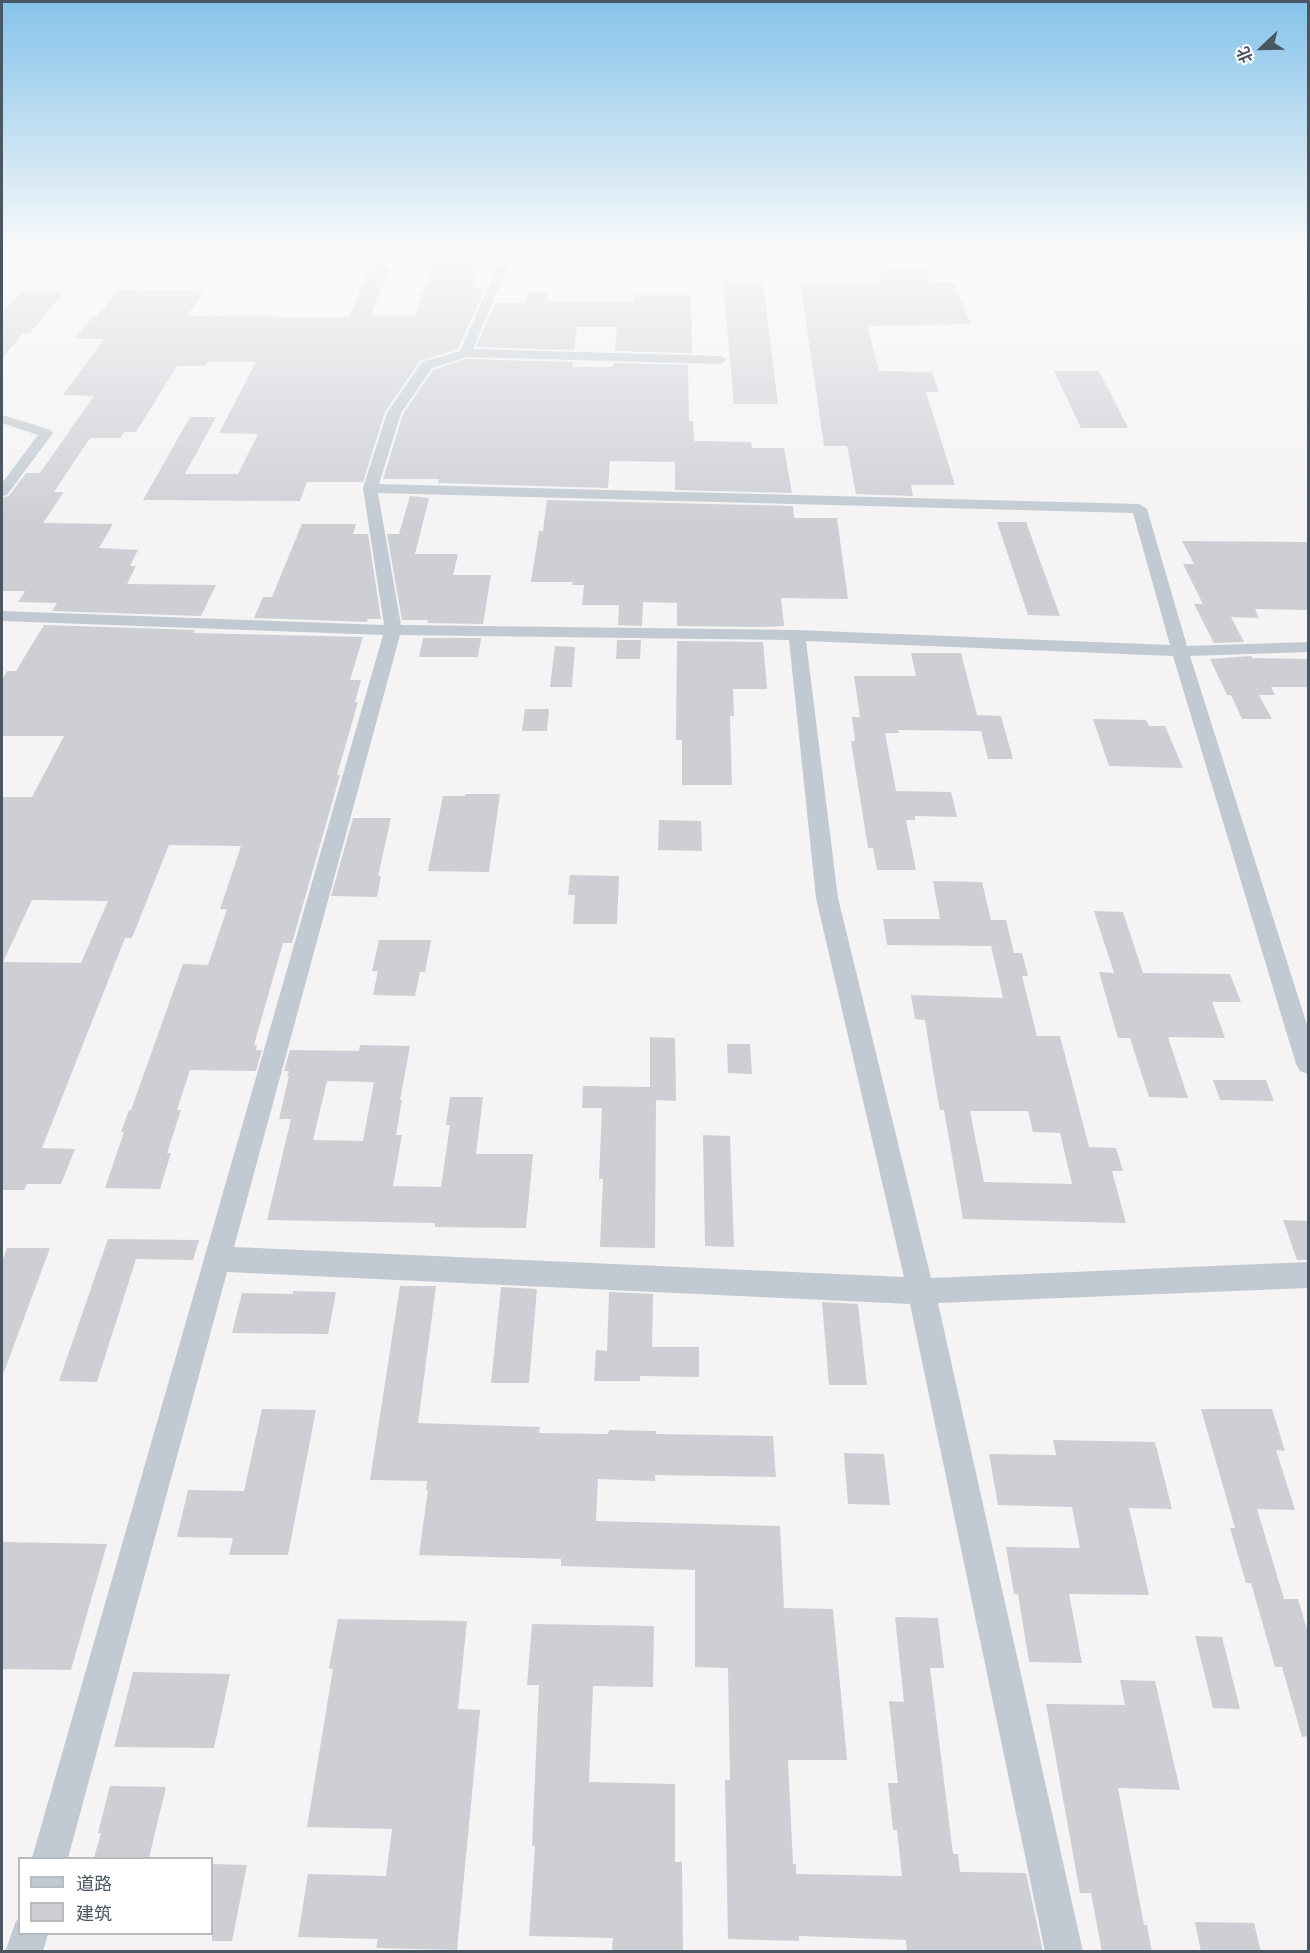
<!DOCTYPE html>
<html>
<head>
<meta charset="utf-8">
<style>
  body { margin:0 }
  #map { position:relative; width:1310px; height:1953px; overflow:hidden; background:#f5f3f3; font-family:"Roboto Condensed","Noto Sans SC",sans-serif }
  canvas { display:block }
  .frame { position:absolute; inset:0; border:3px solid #4a5661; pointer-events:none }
  .legend { position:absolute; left:18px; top:1857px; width:195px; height:78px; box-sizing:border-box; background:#fff; border:2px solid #b7bbc0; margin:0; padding:8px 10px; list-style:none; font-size:18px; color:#4a5661 }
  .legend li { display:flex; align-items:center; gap:12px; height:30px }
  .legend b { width:30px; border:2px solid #b7bbc0 }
  .north { position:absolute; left:1232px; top:18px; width:60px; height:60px; -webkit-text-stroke:4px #fff; paint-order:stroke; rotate:248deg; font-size:16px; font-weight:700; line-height:24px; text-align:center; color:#4a5661 }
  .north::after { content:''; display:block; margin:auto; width:21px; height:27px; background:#4a5661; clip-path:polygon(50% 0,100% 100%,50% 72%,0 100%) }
</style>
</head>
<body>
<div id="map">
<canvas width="1310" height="1953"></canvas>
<div class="frame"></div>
<ul class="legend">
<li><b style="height:8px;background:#c1cad2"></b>道路</li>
<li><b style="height:16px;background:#cdcfd5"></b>建筑</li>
</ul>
<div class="north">北</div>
</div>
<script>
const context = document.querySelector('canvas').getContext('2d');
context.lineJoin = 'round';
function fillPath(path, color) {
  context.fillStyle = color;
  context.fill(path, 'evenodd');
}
fillPath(new Path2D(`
  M373,261L390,268L371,316H415L433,263H480L473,289H485L458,349L420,361L385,412L363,482H307L300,501L143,500L190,417H216L185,474H238L258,434L219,433L256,362H208L206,366H177L136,432H124L120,438H90L54,492H64L43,523L113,524L99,548L138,550L130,566H136L127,584L216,585L201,616L52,611L57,603L18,602L25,591H2V498L9,496L26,473H40L94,396L63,395L104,339H75L92,317H97L118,290L204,291L187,316L342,318L343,316H349Z
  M925,268L929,283H954L971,324L869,326L868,329L879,371L932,372L939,392H926L955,485H911L913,496L856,494L847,446H824L800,281H881L878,270Z
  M723,281H763L778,404H734Z
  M21,291H65L29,334L23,333L2,359V313Z
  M527,292H548L546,302H634V295H691L692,353L615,351L617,327H577L574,350L476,347L495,303H525Z
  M466,359L573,362L572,367H613L614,363L688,365L689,421H693L694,441L751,442L752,448H784L792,493L675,490V462L610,461L608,488L438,483L439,479H383L403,414L433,370Z
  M1054,371H1099L1128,428H1081Z
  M410,496L429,498L415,554H458L453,575H491L483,624L427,623L428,620H402L387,534H399Z
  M547,500L793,506L794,518H837L848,599L781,598L784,626L762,627L677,626V603L643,602L642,626L618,625L619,605H582L584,585H572L573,582H531L539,531H543Z
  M997,522H1026L1060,616L1028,615Z
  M302,524H356L353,534H368L381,619H368L367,622L254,618L263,597H272Z
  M1182,541L1308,542V610L1255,609L1259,618L1231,617L1244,642L1214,643L1194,604H1203L1183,564H1194Z
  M44,625L195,630L193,633L363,637L350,680H361L355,702H358L337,775H340L292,943H283L254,1045H257L256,1050H262L256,1071L190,1070L177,1110H181L167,1153H171L160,1189L105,1188L124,1132H121L129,1110H131L183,964L208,965L227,909H220L241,846L169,845L132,938H125L42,1148L75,1149L61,1184H27L24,1190H2V797H32L64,736H2V680L7,671H16ZM32,900L108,901L81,963L3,962Z
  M423,638H481L478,657H419Z
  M617,640H641L640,659H616Z
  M677,641L763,642L767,689H733L734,716H730L732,785H682V740H676Z
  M555,646L575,647L572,687H550Z
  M911,653H961L977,715L1001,716L1013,759H988L981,731L898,730L899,733H885L896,791L951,792L957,817L915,816V820H906L916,870H877L873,848H868L851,741H855L852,717H860L854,676H916Z
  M1251,656L1252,658L1308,659V687H1271L1275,695H1259L1272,719H1242L1231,695H1227L1210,659Z
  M525,709H549L547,731H522Z
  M1093,719L1146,720L1149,726H1165L1183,768L1109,766Z
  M465,794H500L489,872L428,871L443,796H465Z
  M353,818H391L378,876H381L377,897L331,896Z
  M659,820L701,821L702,851L658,850Z
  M570,875L619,876L617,924H573L575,895H568Z
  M933,881L982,882L991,920H1006L1014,953H1022L1028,976H1022L1037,1036H1060L1089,1147L1116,1148L1123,1171H1112L1126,1223L963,1219L944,1110H940L935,1083L925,1020L915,1019L911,995L1003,998L991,946L887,945L883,919H940ZM970,1111H1028L1033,1132L1060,1133L1072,1184L984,1182Z
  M1094,911L1123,912L1143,973L1230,974L1241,1002H1212L1225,1038L1168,1037L1188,1098L1149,1097L1130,1038H1118L1099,972L1114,973Z
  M379,940H431L425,972H420L415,996L373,995L378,971H372Z
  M650,1037L675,1038L676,1101L656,1100L655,1248L600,1247L603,1179H599L602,1108H582L583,1086L650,1087Z
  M727,1044H750L752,1074L728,1073Z
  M360,1045L410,1046L400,1100H402L396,1135H402L393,1186L441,1187L450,1125H446L450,1097H483L476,1154H533L526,1228L435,1227V1223L267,1220L291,1119H279L289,1076H287L289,1071H284L290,1050L359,1051ZM327,1081L374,1082L363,1141L313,1140Z
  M1213,1080H1266L1274,1101L1220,1100Z
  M703,1135L730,1136L734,1247L705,1246Z
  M1283,1220L1308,1221V1260H1297Z
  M108,1239L199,1240L193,1260L136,1259L97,1382L59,1381Z
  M7,1248H50L4,1372L2,1371V1262Z
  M400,1286H436L418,1423L540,1427L539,1433L608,1434L609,1430L656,1431V1434L773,1436L776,1477L655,1475V1481L598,1479L596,1521L780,1526L784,1608L833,1609L847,1760H788L793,1864H796V1874L902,1876L897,1830H893L888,1783H898L889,1701L904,1702L895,1617L938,1618L944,1668H930L953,1854H958L960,1872L1026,1873L1043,1952H907L906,1940L799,1936V1941L728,1939L725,1780H730L728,1668L695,1667V1570L561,1566V1559L419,1555L428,1490H426L427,1481L370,1480Z
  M501,1287L537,1289L529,1383H491Z
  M293,1291L336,1292L328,1334L232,1333L242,1293L293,1294Z
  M609,1292L653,1294L652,1347H699V1377L640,1376V1381H594L596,1350L607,1351Z
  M822,1302L858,1304L867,1385H829Z
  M262,1409L316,1410L288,1555H229L233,1538L177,1537L188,1490L244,1491Z
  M1201,1409H1272L1285,1451L1276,1450L1295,1510L1257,1509L1284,1599H1298L1308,1633V1736L1302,1737L1282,1667H1275L1251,1583H1246L1230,1528H1235Z
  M1053,1440L1155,1442L1172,1509L1129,1508L1149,1595L1069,1594L1082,1663L1029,1662L1018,1594H1014L1006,1547L1080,1548L1072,1507L998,1505L989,1454L1056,1455Z
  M844,1453L884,1454L890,1505L848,1504Z
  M2,1542L107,1544L71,1670L2,1669Z
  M338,1619L467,1621L458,1709L480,1710L457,1950L376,1948L378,1939L298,1937L308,1874L386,1876L392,1829L307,1827L333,1669L329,1668Z
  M532,1624L654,1626L653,1687L593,1686L589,1782L675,1784V1862H682L683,1952L612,1950L613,1938L529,1936L535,1846H532L539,1685H527Z
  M1195,1636L1222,1637L1240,1709L1213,1708Z
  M133,1672L230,1674L214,1748L114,1747Z
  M1120,1680L1155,1681L1180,1790L1118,1788L1144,1925H1147L1152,1952H1102L1091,1893H1080L1046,1704L1125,1705Z
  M110,1786L166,1787L149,1858H94L101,1833H98Z
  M212,1864L247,1865L232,1941H212Z
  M1195,1922L1254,1923L1261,1952H1201Z`), '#cdcfd5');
fillPath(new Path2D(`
  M504,252H514L473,349L721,356L727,360L721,364L466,357L432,368L401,413L379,484L1139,504L1147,509L1187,646L1308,642V652L1190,656L1308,1028V1074L1300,1071L1296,1064L1173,656L806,641L838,898L931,1278L1308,1262V1288L938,1303L1083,1952H1045L910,1304L227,1272L68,1858H32L383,635L2,621V611L384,625L363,488L387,413L422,362L460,351ZM378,493L1133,513L1170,645L797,630L401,625ZM400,635L789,640L816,898L904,1277L234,1247Z
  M2,415L51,430L53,433L7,495L2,496V483L38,435L2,423Z
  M20,1919V1934H48L43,1952H5L16,1921Z`), '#c1cad2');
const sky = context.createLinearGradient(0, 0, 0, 525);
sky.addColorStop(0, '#85c3ea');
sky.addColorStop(0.48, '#fafafa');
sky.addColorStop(1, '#fafafa00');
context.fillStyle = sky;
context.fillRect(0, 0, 1310, 525);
</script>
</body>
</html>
